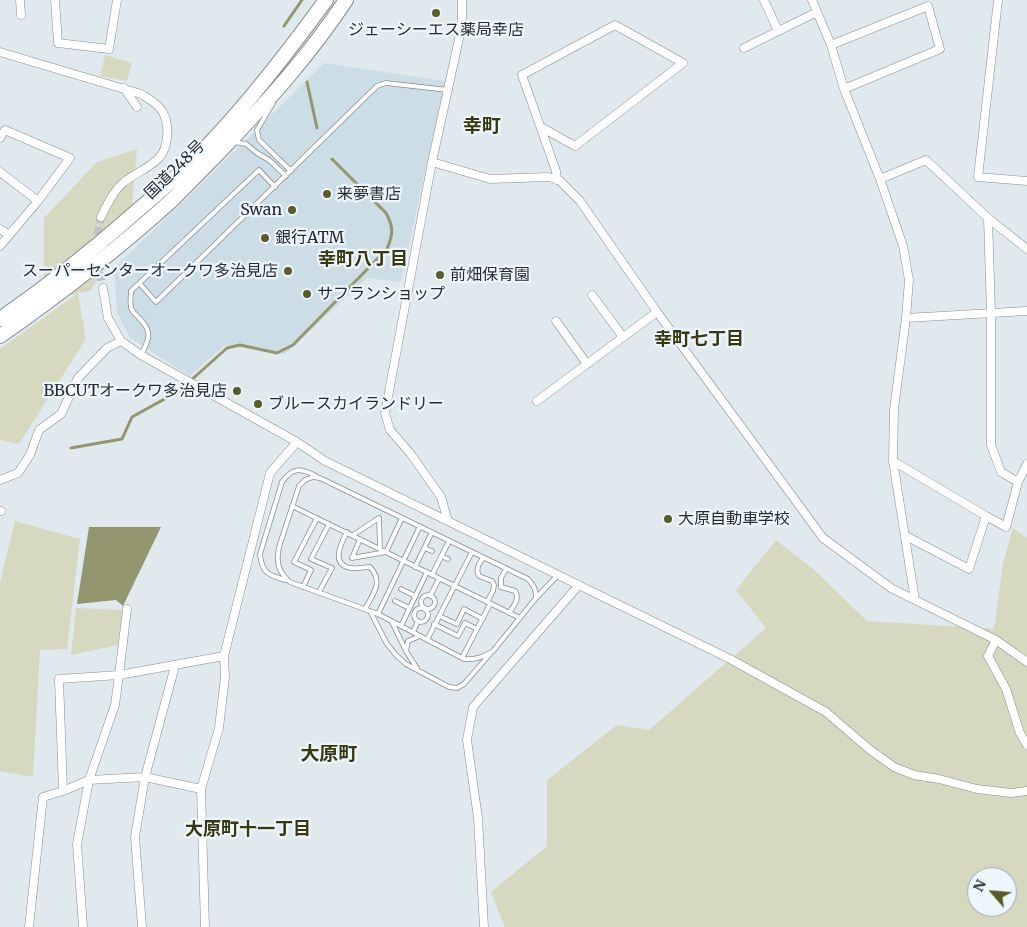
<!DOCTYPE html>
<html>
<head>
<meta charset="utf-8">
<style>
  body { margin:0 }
  #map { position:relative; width:1027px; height:927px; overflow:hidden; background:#e0e9ee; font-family:Merriweather,serif }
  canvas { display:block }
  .north { position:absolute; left:967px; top:867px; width:50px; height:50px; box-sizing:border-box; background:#edf6fc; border:1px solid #9fa5aa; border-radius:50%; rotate:297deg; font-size:14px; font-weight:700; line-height:20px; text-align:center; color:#292c2e }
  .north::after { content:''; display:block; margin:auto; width:18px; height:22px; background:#595b28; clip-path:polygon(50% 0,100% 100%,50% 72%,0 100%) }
</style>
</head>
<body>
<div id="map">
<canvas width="1027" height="927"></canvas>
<div class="north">N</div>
</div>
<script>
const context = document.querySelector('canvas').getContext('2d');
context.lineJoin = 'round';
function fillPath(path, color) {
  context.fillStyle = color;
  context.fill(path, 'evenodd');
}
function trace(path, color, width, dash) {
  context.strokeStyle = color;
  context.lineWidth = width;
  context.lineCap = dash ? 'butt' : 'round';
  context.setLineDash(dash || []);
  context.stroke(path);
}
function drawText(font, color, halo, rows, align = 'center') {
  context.font = font + ' Merriweather,"Noto Sans JP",serif';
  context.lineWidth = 4.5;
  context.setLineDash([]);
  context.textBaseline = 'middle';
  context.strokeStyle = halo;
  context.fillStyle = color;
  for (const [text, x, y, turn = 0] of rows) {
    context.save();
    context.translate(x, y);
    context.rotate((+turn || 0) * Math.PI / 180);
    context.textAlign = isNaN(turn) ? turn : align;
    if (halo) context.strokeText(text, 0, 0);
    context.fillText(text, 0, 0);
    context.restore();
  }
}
fillPath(new Path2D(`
  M324,63L445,81L401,282L367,278L285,354L225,345L190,376L130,338L117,313L114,268L182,203Z`), '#cddde6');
fillPath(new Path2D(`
  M105,55L132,63L127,81L100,76Z
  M137,149L130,228L90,291L78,293L86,339L19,444L0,440V349L77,294L44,300V218L97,162Z
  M15,521L80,539L67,649L40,650L33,777L0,771V583Z
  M1013,528L1027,538V927H505L491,892L547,846V780L617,725L649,730L766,628L736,590L776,540L812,568L867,621L994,629L1003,563ZM977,877H1007V907H977Z
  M76,608L123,610L118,645L71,655Z`), '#d6d8bf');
fillPath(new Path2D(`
  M89,527H161L123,606L116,600L77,604Z`), '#949670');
trace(new Path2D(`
  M284,26L302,0
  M307,82L317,128
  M71,448L122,439L132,417L179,391L227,348L240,345L277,353L293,345L387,249C393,234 394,228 386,213L332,159`), '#949670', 3);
trace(new Path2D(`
  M97,247V236L101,217
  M97,261L103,288`), '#bbc3c8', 8, [8, 4]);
const service = new Path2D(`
  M273,103L257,130L259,140L291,171
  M235,142L246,144L257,153L269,160L286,176
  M140,284L156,302L377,86L386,83L448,90
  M141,355C149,340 153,332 140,319C138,316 134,314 132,310C129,305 131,297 131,291L259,170L275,187
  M313,477L320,478L528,579C534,586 536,589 536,598L493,651C483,657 476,660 464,659L378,614L290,582C278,572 276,562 279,547L299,486L305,480Z
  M292,506L520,618
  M347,532C341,543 330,565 351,568C357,569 364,567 370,567C384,582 373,594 365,609
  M353,535L379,518L380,549
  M360,539L352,558L386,552L402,518
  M424,548L432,551
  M441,556L448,559
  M483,558C479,564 475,569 479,576L492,581L494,585L493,591L487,602
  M415,567L432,532
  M506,569L501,578V587L515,591C520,599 514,605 509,613
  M432,575L449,541
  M285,580C268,575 262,573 260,554L282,482C293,467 300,468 316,476
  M303,587L311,570L294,562L317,518
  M401,589L415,596
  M319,592L332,568L311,559L329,524
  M421 602a7 7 0 1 1 14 0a7 7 0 1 1-14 0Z
  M430,596L439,579
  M536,598L558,575
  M395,601L409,608
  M414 615a7 7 0 1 1 14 0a7 7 0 1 1-14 0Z
  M370,611L387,644L396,655L406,664L449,687L457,688L464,684L490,654
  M378,614L420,526
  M439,616L457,624L464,609L483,619
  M392,622L405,649
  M434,624L458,636L465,623L477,629
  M401,626L427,572
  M413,632L418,621
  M427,640L472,552
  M462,658L490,604
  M418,670L406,651L408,641L420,636`);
const minor = new Path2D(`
  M20,0L21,15
  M55,0L58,43L109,49L117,0
  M764,0L778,31
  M998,0L978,177L1027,181
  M831,45L928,6L940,49L844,89
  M744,48L817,12
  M0,52L141,94C149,99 157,103 162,111C170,123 169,147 159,158C149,168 136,173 124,182C114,190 107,205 101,217
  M124,88L137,107
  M541,127L575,146L683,63L615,25L522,75L556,171L557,180
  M0,138L5,130L70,158L38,201L0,246
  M432,162L490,179L548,177L559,180L580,201L657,312L823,538L891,588L915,600L893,461L894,409L906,318L909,280L903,246L880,179L844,89L831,45L812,0
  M0,172L38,201
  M880,179L926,160L988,218L1027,249
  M988,218L991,313V445L1001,472L1018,482
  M0,229L9,235
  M103,288L108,318L121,341L141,355L297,442L325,461L730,659L826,712L869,749L894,767L914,775L939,779L977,789L1011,793L1027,791
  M592,295L623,337
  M906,318L1027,311
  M556,321L587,364
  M537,401L657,312
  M893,461L986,516L969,569L906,536
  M0,480L18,473L30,455L39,430L61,414L78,378L107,348L121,341
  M0,511H1
  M986,516L1006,527L1018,482L1027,464
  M448,521L441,497L410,453L390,430L385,413L432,162L462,25V0
  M915,600L996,640L1027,662
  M996,640L988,656L1006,689L1020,733L1027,745
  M63,791L59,679L119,675L127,609
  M29,927L43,797L63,791L89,780L145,777L201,789
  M83,927L77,844L89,780L115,705L119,675L224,656
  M142,927L135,837L145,777L175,666
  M205,927L201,789L219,728L225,677L224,656L270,473L297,442
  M484,927L478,818L467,740L473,707L579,585`);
const trunk = new Path2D(`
  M0,319C48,286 93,250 137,211C164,188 190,165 214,139C255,95 291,48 326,0
  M0,336C60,294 118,249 172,200C190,182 208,164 225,146C269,100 311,53 346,0`);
trace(service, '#858d92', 5.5);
trace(minor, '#858d92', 9);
trace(trunk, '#858d92', 16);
trace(service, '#fff', 4);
trace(minor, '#fff', 8);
trace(trunk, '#fff', 14);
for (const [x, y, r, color] of [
  [436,13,5,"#595b28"],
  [327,194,5,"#595b28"],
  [292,210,5,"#595b28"],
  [265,238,5,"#595b28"],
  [288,271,5,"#595b28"],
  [440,275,5,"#595b28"],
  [307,294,5,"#595b28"],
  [237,391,5,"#595b28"],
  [258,404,5,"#595b28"],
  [668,519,5,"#595b28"]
]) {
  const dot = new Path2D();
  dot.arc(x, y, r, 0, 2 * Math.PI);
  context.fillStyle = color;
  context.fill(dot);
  trace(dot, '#edf6fc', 2);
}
drawText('16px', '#292c2e', '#edf6fc', [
  ["ジェーシーエス薬局幸店",436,30,"center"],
  ["来夢書店",337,194],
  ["Swan",282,210,"right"],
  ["銀行ATM",275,238],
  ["スーパーセンターオークワ多治見店",278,271,"right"],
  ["前畑保育園",450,275],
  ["サフランショップ",317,294],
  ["BBCUTオークワ多治見店",227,391,"right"],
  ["ブルースカイランドリー",268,404],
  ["大原自動車学校",678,519]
], 'left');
drawText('16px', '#292c2e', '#edf6fc', [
  ["国道248号",175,170,-44]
]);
drawText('bold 18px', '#37380e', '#edf6fc', [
  ["幸町八丁目",363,260],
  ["幸町七丁目",699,340],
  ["大原町十一丁目",248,830]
]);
drawText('bold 19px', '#37380e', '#edf6fc', [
  ["幸町",482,127],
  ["大原町",329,755]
]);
</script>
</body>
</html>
